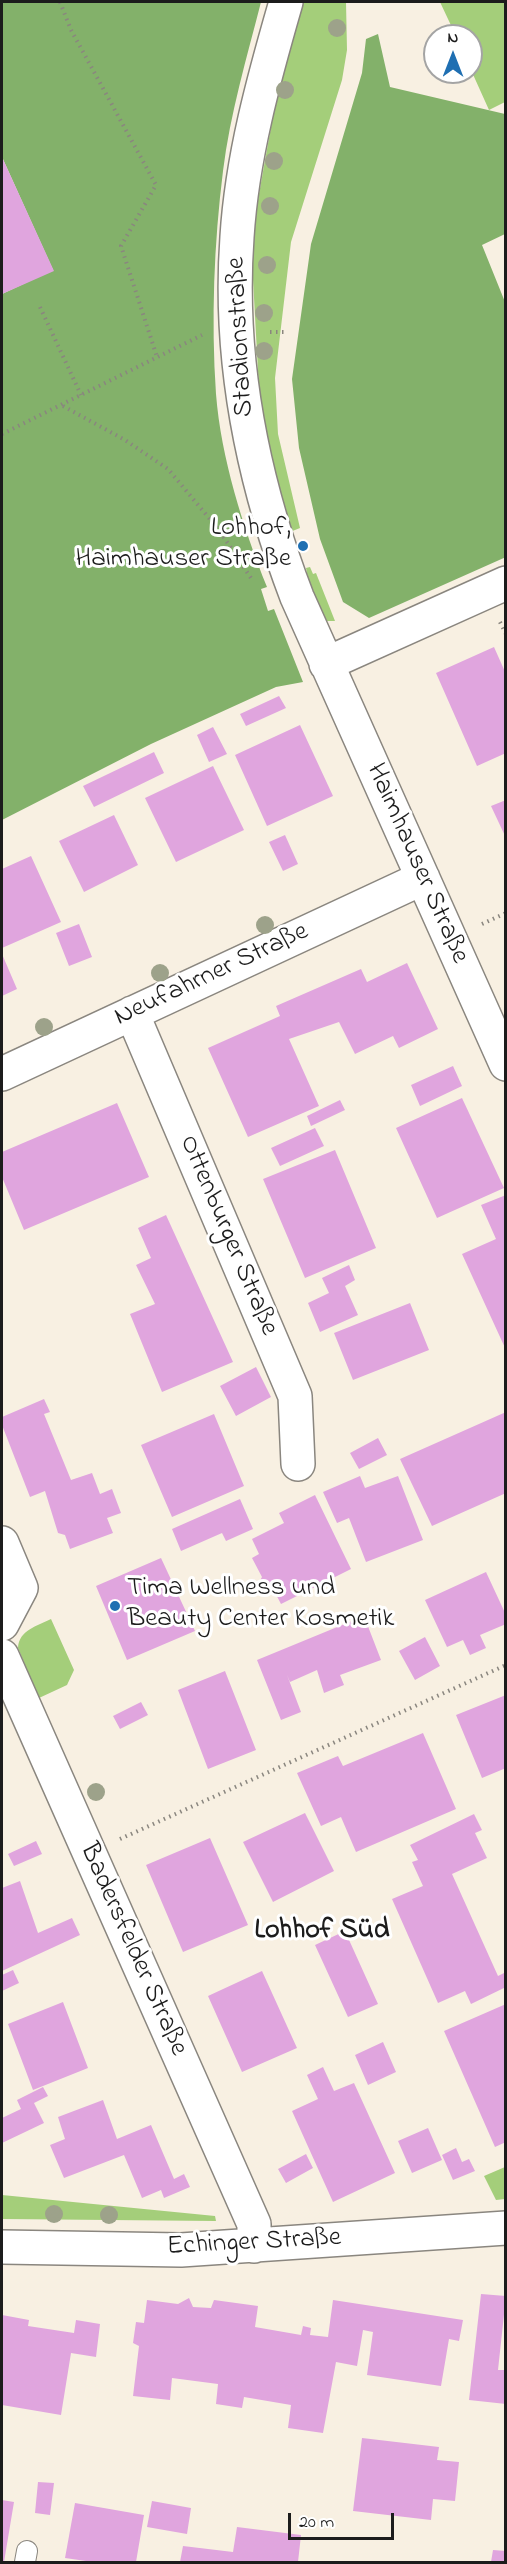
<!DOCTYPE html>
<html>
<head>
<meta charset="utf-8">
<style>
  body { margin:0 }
  #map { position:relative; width:507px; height:2564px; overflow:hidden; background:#f8f0e2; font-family:"Indie Flower",sans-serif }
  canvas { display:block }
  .frame { position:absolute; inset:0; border:3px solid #1c1c1c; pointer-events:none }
  .north { position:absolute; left:423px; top:24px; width:60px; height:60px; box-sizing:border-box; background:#fff; border:2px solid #a4a4a4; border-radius:50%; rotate:0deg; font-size:16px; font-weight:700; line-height:24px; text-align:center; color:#1c1c1c }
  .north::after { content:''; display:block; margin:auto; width:21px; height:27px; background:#1f6fb2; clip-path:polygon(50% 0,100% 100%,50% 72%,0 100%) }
  .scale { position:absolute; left:288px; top:2513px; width:106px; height:27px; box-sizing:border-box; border:3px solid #1c1c1c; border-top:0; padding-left:8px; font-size:18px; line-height:21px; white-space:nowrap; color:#1c1c1c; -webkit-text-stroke:4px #fff; paint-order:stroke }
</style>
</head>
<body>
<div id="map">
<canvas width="507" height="2564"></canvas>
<div class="frame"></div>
<div class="north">N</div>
<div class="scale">20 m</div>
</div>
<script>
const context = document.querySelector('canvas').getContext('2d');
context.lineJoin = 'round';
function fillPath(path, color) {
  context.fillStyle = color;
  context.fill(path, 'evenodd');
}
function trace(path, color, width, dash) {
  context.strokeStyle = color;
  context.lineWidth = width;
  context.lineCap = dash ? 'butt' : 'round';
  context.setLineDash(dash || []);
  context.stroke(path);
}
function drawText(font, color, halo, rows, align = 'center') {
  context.font = font + ' "Indie Flower",sans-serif';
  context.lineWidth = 6;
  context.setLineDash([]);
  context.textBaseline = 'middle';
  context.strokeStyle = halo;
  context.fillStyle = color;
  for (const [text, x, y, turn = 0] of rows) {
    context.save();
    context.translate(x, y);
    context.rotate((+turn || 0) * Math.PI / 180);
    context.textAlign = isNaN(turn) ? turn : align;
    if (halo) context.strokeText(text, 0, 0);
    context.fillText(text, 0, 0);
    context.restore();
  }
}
fillPath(new Path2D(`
  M301,2H346L347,50L342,80L291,242L275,378L278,434L300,528L290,532L260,408L252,261L257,205L273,116Z
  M440,2H505V102L489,110L471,70V36H456Z
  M310,567L313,574L316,573L335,621H327C317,604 309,588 306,568Z
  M51,1619L74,1670L67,1685L39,1698L18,1648C19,1630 37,1626 51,1619Z
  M505,2167V2199L496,2200L484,2176Z
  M2,2195L215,2216L216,2221L2,2219Z`), '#a4ce7a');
fillPath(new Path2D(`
  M2,2H261C247,57 230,114 223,171C214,243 211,320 216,394C221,458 243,527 267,587L261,589L268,611L274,609L303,682L276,687L151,744L2,820V294L53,270L2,157Z
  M378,34L390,87L505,114V234L482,245L505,302L506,557L369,618L343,602L320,539L299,448L292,379L311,244L362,73L366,39Z`), '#83b16a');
fillPath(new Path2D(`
  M2,157L54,271L2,294Z
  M494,647L506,674V753L477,766L436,673Z
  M279,696L286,708L246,726L240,714Z
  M300,725L333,796L267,826L235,755Z
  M213,727L227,754L209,762L197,735Z
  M154,752L164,773L94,807L83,786Z
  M213,766L244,830L176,862L145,798Z
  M506,800V838L491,806Z
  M114,815L138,865L84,892L59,841Z
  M285,835L298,864L283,871L269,842Z
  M31,856L61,922L2,948V869Z
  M79,924L92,957L69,966L56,933Z
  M2,954L17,989L2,996Z
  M407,963L438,1029L399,1048L393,1036L355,1054L339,1022L289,1039L319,1106L248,1137L208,1048L280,1016L276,1006L361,969L367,982Z
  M453,1066L462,1086L420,1106L411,1085Z
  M462,1098L504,1188L437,1218L396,1128Z
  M340,1100L345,1110L311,1126L307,1116Z
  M117,1103L149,1177L24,1230L2,1177V1152Z
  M315,1128L324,1146L280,1166L271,1148Z
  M335,1150L376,1248L305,1278L263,1179Z
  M506,1195V1350L462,1254L496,1239L481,1205Z
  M166,1215L233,1362L162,1392L130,1314L155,1304L136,1265L151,1258L138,1228Z
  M349,1265L355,1280L345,1286L358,1315L320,1332L308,1303L329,1293L322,1278Z
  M410,1303L429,1350L353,1380L334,1333Z
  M256,1367L271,1397L236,1416L220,1386Z
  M44,1399L50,1412L44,1414L71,1480L92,1473L100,1494L112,1489L121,1513L107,1518L113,1533L70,1549L65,1535L58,1533L45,1491L30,1497L2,1425V1417Z
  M506,1412V1493L432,1526L400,1459Z
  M214,1414L244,1486L172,1517L141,1445Z
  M378,1438L387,1455L359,1469L350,1453Z
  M360,1476L365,1488L398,1476L423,1540L366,1562L349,1518L337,1523L323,1492Z
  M315,1495L351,1569L281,1604L271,1585L258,1584L262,1577L252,1558L259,1554L252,1539L284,1523L279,1513Z
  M240,1499L253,1529L226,1541L222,1533L181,1551L172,1529Z
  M161,1558L195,1631L127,1660L96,1586Z
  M486,1572L506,1615V1624L480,1635L486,1648L470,1655L463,1640L447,1647L425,1600Z
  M364,1616L381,1660L340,1675L344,1685L324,1693L317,1670L290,1682L287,1675L301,1712L281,1720L257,1660Z
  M425,1637L440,1666L415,1680L399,1651Z
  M225,1671L256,1750L208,1769L178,1690Z
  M506,1695V1768L482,1778L456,1715Z
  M141,1702L148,1715L120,1729L113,1716Z
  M423,1733L456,1809L356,1852L341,1817L321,1826L297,1773L338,1756L343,1766Z
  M305,1813L334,1871L273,1902L243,1842Z
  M474,1814L482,1830L475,1833L487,1858L452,1874L498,1976L506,1972V1987L471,2004L465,1991L438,2003L392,1899L423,1886L412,1862L418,1860L410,1845Z
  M210,1838L248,1925L183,1952L146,1865Z
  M36,1841L42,1854L14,1866L8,1854Z
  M20,1881L38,1933L72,1918L80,1935L2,1971V1888Z
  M345,1931L378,2004L348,2017L315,1945Z
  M13,1970L19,1983L2,1991V1975Z
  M262,1971L297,2048L242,2072L208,1996Z
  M63,2002L88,2068L33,2090L8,2024Z
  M506,2004V2142L495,2147L444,2031Z
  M383,2042L396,2072L368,2085L355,2055Z
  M323,2067L334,2091L354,2083L395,2173L333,2202L292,2111L318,2099L307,2075Z
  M43,2087L48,2096L34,2103L44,2123L2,2143V2118L21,2109L17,2100Z
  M103,2100L117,2139L151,2125L174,2179L184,2174L190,2187L164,2198L161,2190L142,2198L124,2155L64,2178L50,2145L65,2139L58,2117Z
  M428,2128L442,2160L412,2173L398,2141Z
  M456,2148L462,2162L469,2159L475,2171L453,2180L442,2155Z
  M306,2154L313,2168L286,2183L278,2169Z
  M481,2294L506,2296L498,2370H506V2404L469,2400Z
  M189,2298L193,2307L211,2308L214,2300L258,2306L255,2327L301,2335L303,2326L311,2328L310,2335L328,2337L333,2300L463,2320L459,2341L449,2339L441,2386L367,2375L373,2332L363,2330L357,2366L336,2362L323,2433L288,2428L291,2405L244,2397L242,2408L216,2404L218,2384L172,2378L170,2400L133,2396L139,2346L133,2343L136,2322L144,2323L147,2300L178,2304Z
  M2,2315L29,2320L28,2326L74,2333L76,2320L100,2324L96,2357L71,2353L61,2415L2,2405Z
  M362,2438L439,2447L437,2460L459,2462L455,2501L433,2499L431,2520L353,2511Z
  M38,2482L54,2483L50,2515L35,2513Z
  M2,2500L14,2502L4,2562H2Z
  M152,2501L191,2508L187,2534L147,2527Z
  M75,2503L144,2515L136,2562H93L65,2558Z
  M237,2527L301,2535L298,2562H180L183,2546L233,2552Z
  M493,2550L506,2551V2562H491Z`), '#e0a5de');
const service = new Path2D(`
  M25,2562L27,2551`);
const minor = new Path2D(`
  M286,2C264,78 242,157 237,237C228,360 253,482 297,597L506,1064
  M326,664L506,583
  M132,1013L295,1396L298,1464
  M2,1074L423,878
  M2,1543L21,1588L2,1624
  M2,1656L254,2224V2246
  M2,2247L181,2250L506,2228`);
trace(service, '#8a867f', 22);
trace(minor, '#8a867f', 36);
trace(new Path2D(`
  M60,2L71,30L156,185L121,246L157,357
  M40,307L81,395
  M270,332H287
  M63,406L125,440L168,469L219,530L251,578
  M2,434L202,335
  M500,622L506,634
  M482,924L506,913
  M120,1839L506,1665`), '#8a867f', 4, [1.5, 4.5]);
trace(service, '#fff', 20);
trace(minor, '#fff', 33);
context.fillStyle = '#9da28a';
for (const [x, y] of [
  [337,28],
  [285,90],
  [274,161],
  [270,206],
  [267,265],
  [264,313],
  [264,351],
  [265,925],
  [160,973],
  [44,1027],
  [96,1792],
  [54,2214],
  [109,2215]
]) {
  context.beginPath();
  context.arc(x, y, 9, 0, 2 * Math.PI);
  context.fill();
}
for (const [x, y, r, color] of [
  [303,546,6,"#1f6fb2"],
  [115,1606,6,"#1f6fb2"]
]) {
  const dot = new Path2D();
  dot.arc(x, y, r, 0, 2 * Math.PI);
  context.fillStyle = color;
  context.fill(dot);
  trace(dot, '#fff', 2);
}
drawText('27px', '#1c1c1c', '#fff', [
  ["Stadionstraße",242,337,-93],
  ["Haimhauser Straße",416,864,66],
  ["Neufahrner Straße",212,976,-25],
  ["Ottenburger Straße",227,1236,67],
  ["Badersfelder Straße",132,1950,66],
  ["Echinger Straße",254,2244,-3]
]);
drawText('27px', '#1c1c1c', '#fff', [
  ["Lohhof,",291,530],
  ["Haimhauser Straße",291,561],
  ["Tima Wellness und",127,1590,"left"],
  ["Beauty Center Kosmetik",127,1621,"left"]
], 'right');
drawText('bold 28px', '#1c1c1c', '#fff', [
  ["Lohhof Süd",322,1932]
]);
</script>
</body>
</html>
